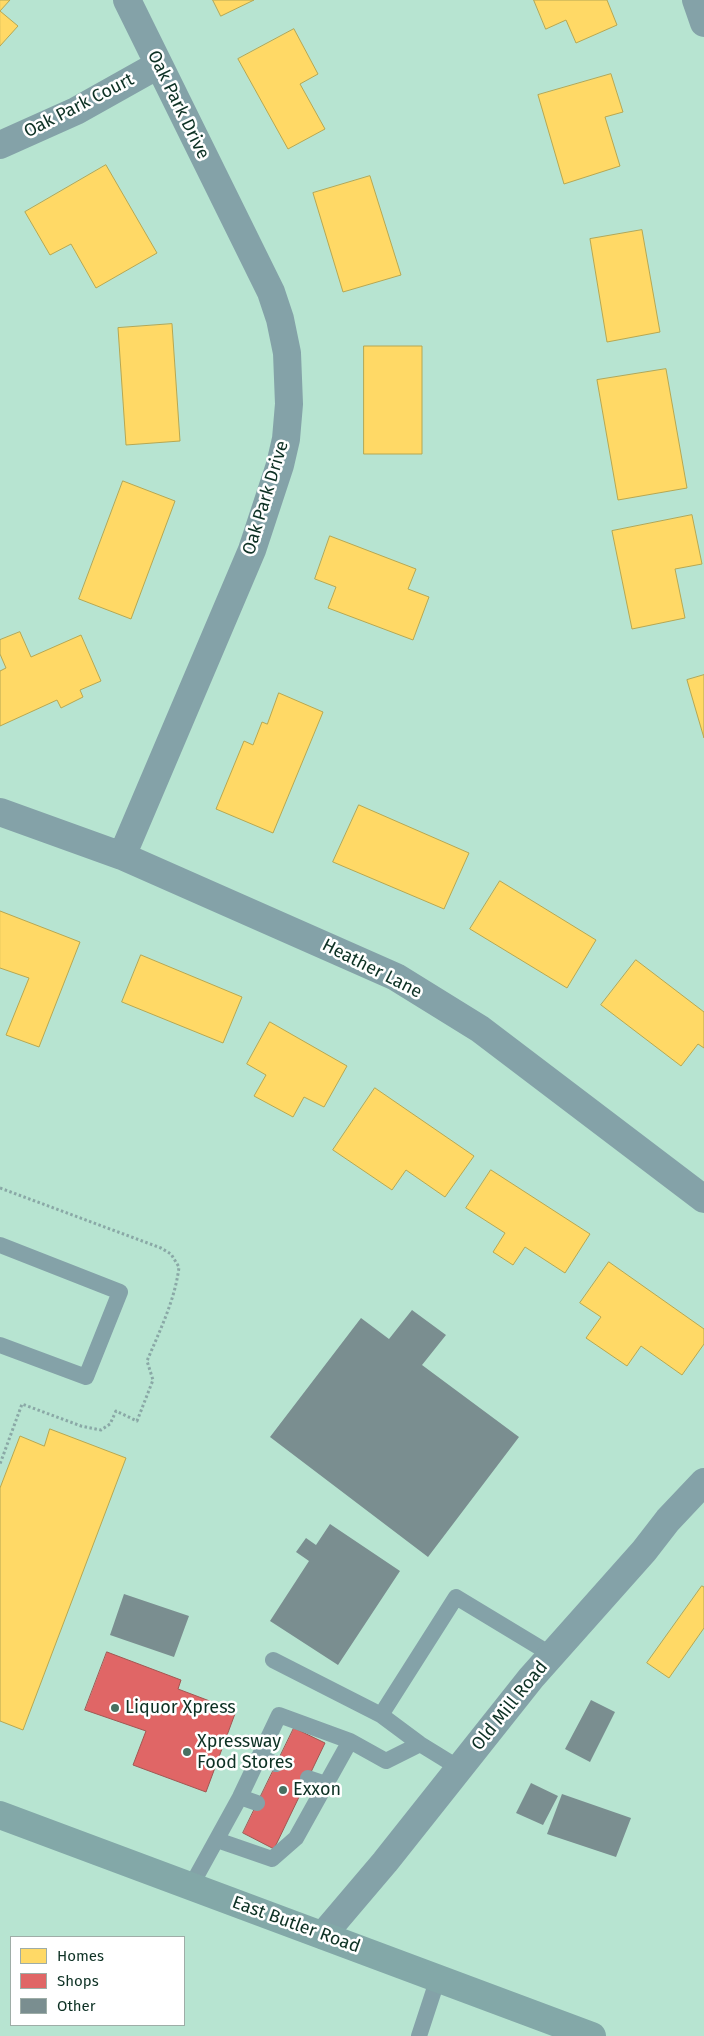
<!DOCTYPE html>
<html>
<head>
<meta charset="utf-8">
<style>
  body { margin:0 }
  #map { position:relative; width:704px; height:2036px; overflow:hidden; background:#b7e4d1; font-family:"Fira Sans",sans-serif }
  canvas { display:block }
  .legend { position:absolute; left:10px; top:1936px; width:175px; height:90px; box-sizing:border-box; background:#fff; border:1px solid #9eada7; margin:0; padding:6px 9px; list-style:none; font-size:15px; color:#0d3124 }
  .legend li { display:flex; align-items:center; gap:10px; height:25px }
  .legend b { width:25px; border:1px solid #9eada7 }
</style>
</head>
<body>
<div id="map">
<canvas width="704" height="2036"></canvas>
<ul class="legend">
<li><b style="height:14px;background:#ffd966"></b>Homes</li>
<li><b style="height:14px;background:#e06666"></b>Shops</li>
<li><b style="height:14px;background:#7a8e90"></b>Other</li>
</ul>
</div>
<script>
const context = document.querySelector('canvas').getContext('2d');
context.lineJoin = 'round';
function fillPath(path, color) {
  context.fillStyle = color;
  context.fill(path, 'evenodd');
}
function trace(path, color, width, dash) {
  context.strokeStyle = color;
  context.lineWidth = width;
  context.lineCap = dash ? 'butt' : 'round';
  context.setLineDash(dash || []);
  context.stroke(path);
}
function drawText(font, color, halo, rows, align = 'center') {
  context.font = font + ' "Fira Sans",sans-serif';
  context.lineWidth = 5;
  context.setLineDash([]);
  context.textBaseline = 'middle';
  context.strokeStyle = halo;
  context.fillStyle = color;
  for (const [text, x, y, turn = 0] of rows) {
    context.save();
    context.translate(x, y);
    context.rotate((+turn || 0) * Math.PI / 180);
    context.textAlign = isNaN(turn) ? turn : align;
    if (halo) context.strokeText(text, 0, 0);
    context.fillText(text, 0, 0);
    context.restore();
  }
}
const homes = new Path2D(`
  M0,0H10L0,11L18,26L0,46Z
  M213,0H254L221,16Z
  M534,0H607L617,25L576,43L566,20L546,29Z
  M294,29L318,74L300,84L325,129L288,149L238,59Z
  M611,74L623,112L605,117L620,166L564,184L538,95Z
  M106,165L157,253L96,288L71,244L50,255L25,212Z
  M370,176L401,275L343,292L313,193Z
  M642,230L660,332L607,342L590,239Z
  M172,324L180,441L126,445L118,328Z
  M364,346H422V454H364Z
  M666,369L687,488L618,500L597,380Z
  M123,481L175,501L131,619L79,599Z
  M692,515L702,564L675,569L685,618L632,629L612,531Z
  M330,536L416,569L408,589L429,597L413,640L328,608L336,587L315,579Z
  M20,632L31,657L81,635L101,681L80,690L83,697L61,708L57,700L0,726V671L6,668L0,654V640Z
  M704,675V738L687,680Z
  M279,693L323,712L273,833L216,809L244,741L253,745L262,722L267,724Z
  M359,805L469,853L444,909L333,862Z
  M500,881L596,940L567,988L470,929Z
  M0,911L80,942L39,1047L6,1035L29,978L0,968Z
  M141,955L242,997L223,1043L122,1002Z
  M636,960L704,1012V1048L698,1044L681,1066L601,1005Z
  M270,1022L347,1066L324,1107L304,1097L293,1117L254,1096L266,1075L247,1064Z
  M375,1088L474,1156L445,1197L406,1170L392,1190L333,1150Z
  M491,1170L590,1234L565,1273L525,1247L513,1265L493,1252L505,1233L466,1208Z
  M609,1262L704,1329V1344L682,1375L641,1346L627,1366L586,1338L601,1317L580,1303Z
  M50,1429L126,1458L23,1730L0,1721V1488L20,1436L44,1446Z
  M702,1586L704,1587V1628L669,1678L647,1663Z`);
fillPath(homes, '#ffd966');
trace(homes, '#b6a752', 1);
const shops = new Path2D(`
  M107,1652L181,1680L178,1689L236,1711L206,1792L133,1765L146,1731L85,1710Z
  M294,1728L325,1743L274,1849L243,1833Z`);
fillPath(shops, '#e06666');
trace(shops, '#a15652', 1);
fillPath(new Path2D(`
  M412,1310L446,1335L422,1365L519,1437L428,1557L270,1437L361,1318L389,1339Z
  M330,1524L400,1571L338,1665L270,1621L309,1561L296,1552L306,1538L316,1545Z
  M124,1594L189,1616L174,1657L110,1635Z
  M591,1700L615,1712L590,1762L565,1749Z
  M531,1783L558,1796L543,1825L516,1813Z
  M562,1794L631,1818L616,1857L547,1834Z`), '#7a8e90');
trace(new Path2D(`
  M0,1188L161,1248L171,1254L179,1267C175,1300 160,1330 147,1361L153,1380L137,1421L116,1411L110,1424L101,1430L81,1426L22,1404L0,1464`), '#8aa8a6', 3, [2.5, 2.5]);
trace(new Path2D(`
  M0,1245L120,1292L86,1377L0,1345
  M273,1660L381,1715
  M259,1757L276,1764
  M459,1768L420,1744L381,1715L456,1597L552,1655
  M308,1778L326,1784
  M240,1797L257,1803
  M217,1840L272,1859L296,1838L350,1741
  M191,1886L240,1797L279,1715L350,1741L386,1761L420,1744
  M419,2036L438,1978`), '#84a2a8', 16);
trace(new Path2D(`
  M696,0L704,23
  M0,145L76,111L158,65
  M0,812L122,856L396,977L480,1029L704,1199
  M122,856L252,550L280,465L286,439L289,404L287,353L280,319L271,292L127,0
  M323,1935L385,1862L531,1678L644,1551L668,1520L704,1482`), '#84a2a8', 28);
trace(new Path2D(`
  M0,1815L592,2036`), '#83a8a8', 28);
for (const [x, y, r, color] of [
  [115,1708,5,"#487061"],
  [187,1752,5,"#487061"],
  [283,1790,5,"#487061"]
]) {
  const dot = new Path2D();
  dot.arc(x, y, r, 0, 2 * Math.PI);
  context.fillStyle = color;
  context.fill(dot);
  trace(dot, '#fff', 2);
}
drawText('18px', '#0d3124', '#fff', [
  ["Oak Park Drive",178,105,64],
  ["Oak Park Court",79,106,-27],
  ["Oak Park Drive",266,498,-73],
  ["Heather Lane",372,969,27],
  ["Old Mill Road",510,1706,-51],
  ["East Butler Road",296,1925,20]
]);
drawText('18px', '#0d3124', '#fff', [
  ["Liquor Xpress",125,1708],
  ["Xpressway",197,1742],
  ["Food Stores",197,1763],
  ["Exxon",293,1790]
], 'left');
</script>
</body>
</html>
